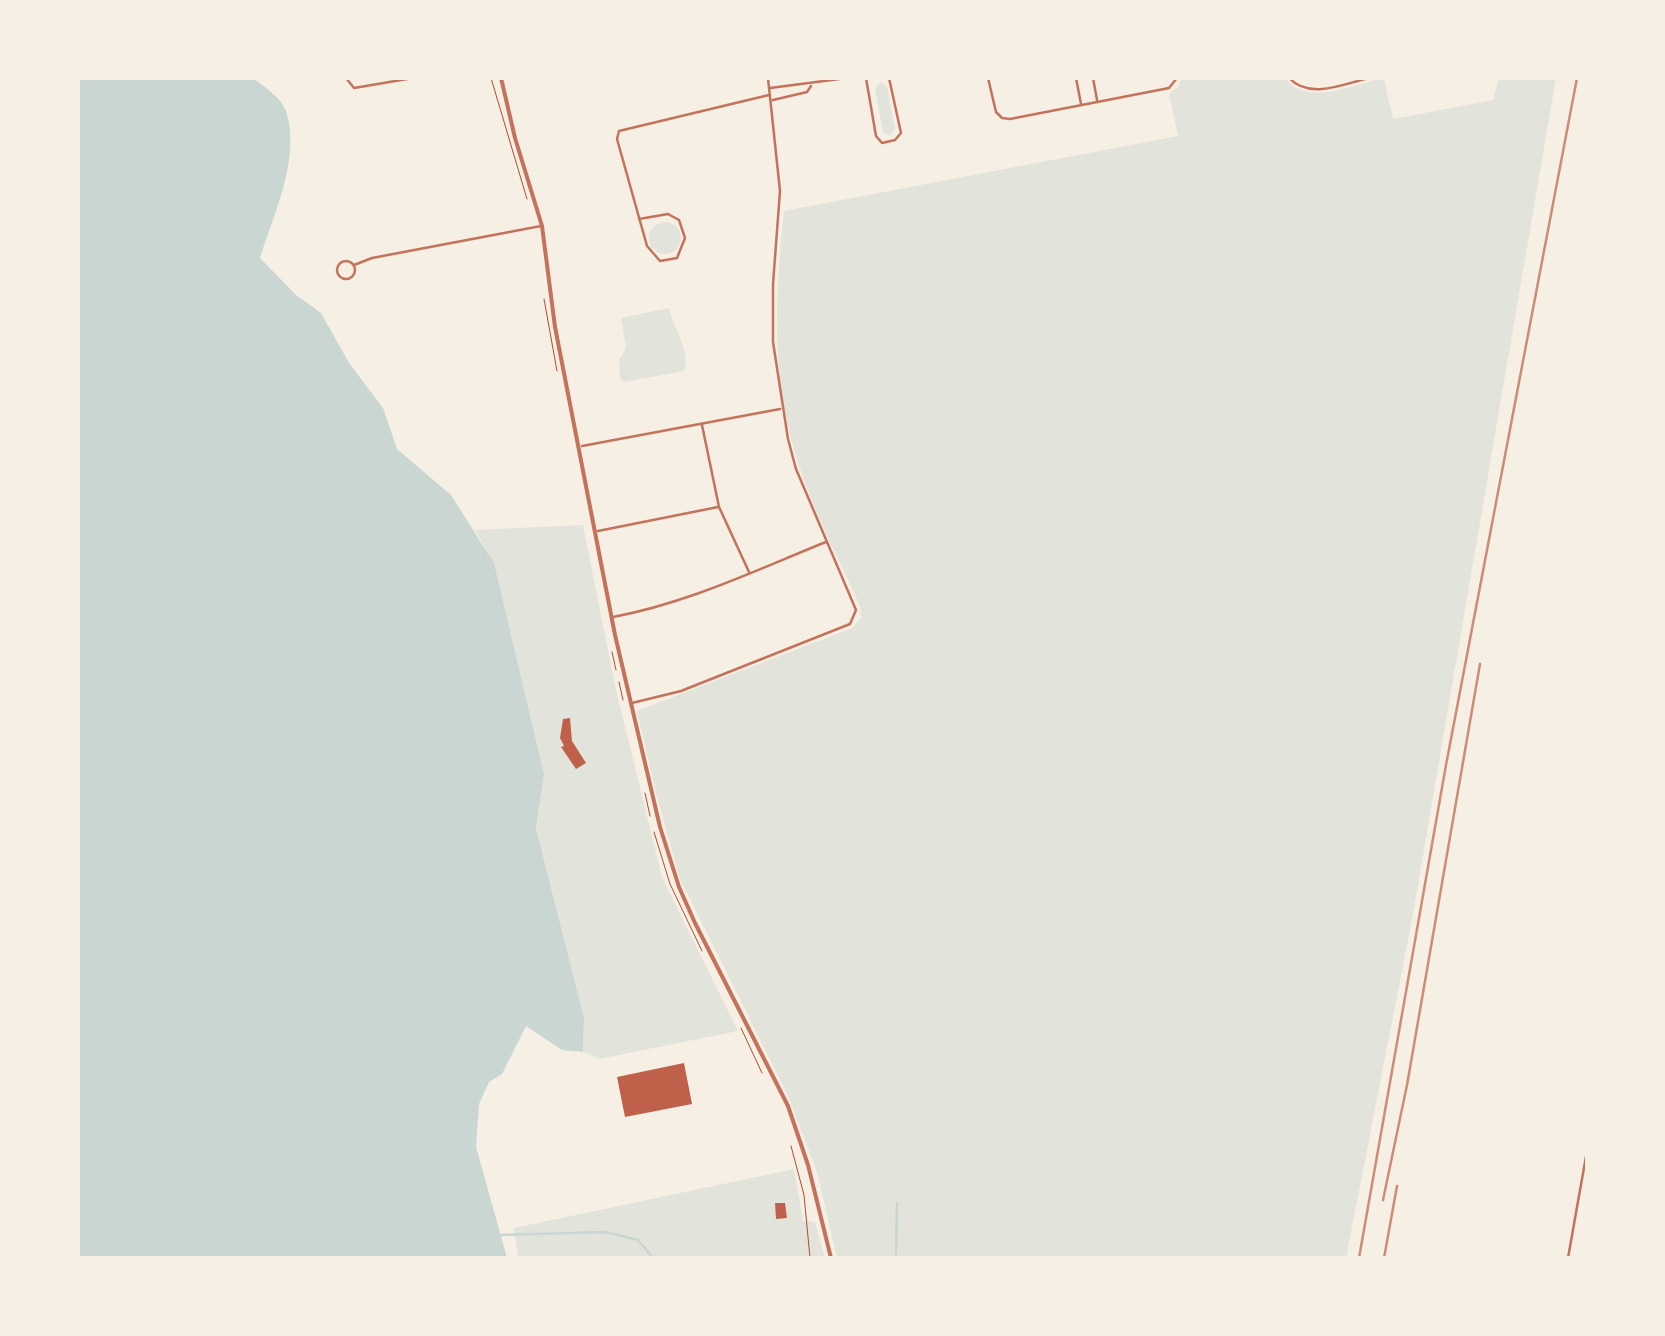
<!DOCTYPE html>
<html>
<head>
<meta charset="utf-8">
<style>
  body { margin:0 }
  #map { position:relative; width:1665px; height:1336px; overflow:hidden; background:#f6efe4; font-family:"Work Sans",sans-serif }
  canvas { display:block }
  .frame { position:absolute; inset:0; border:80px solid #f6efe4; pointer-events:none }
</style>
</head>
<body>
<div id="map">
<canvas width="1665" height="1336"></canvas>
<div class="frame"></div>
</div>
<script>
const context = document.querySelector('canvas').getContext('2d');
context.lineJoin = 'round';
function fillPath(path, color) {
  context.fillStyle = color;
  context.fill(path, 'evenodd');
}
function trace(path, color, width, dash) {
  context.strokeStyle = color;
  context.lineWidth = width;
  context.lineCap = dash ? 'butt' : 'round';
  context.setLineDash(dash || []);
  context.stroke(path);
}
fillPath(new Path2D(`
  M1182,78H1285C1306,108 1354,84 1384,78L1393,119L1493,100L1499,78H1556L1413,914L1346,1258H837L817,1172L788,1096L680,879L657,797L637,711L852,628L861,618L860,606C838,557 811,507 796,456C771,373 775,296 784,211L1178,136L1169,94L1178,87Z
  M881,82L887,87L895,128L890,136L883,132L875,89Z
  M649 238a16 16 0 1 1 32 0a16 16 0 1 1-32 0Z
  M669,308C674,331 691,350 684,371L624,382L620,379L619,360L626,348L621,318Z
  M583,525L616,690L662,877L738,1031L599,1059L583,1052L584,1018L536,827L544,774L494,564L475,530Z
  M794,1169L803,1221L815,1222L825,1258H518L514,1228Z`), '#e2e4dc');
fillPath(new Path2D(`
  M78,78H253C264,87 281,97 286,111C301,158 274,213 260,258L296,295L321,313L349,363L383,408L397,449L451,495L494,563L544,774L536,828L584,1018L583,1052L562,1050L526,1026L502,1074L489,1082L479,1104L476,1147L507,1258H78Z`), '#c9d6d2');
trace(new Path2D(`
  M500,1235L606,1232L638,1240L653,1258
  M896,1258L897,1203`), '#c9d6d2', 2.5);
fillPath(new Path2D(`
  M570,718L572,741L586,763L576,769L561,747L564,746L560,738L563,719Z
  M684,1063L692,1104L625,1117L617,1077Z
  M775,1203H785L787,1218L776,1219Z`), '#bf614a');
trace(new Path2D(`
  M491,78L527,199
  M544,299L557,371
  M612,652L616,670
  M619,682L623,700
  M645,793L650,816
  M654,832L670,884L702,951
  M741,1028L762,1073
  M791,1146L804,1195L810,1258`), '#b5482f', 1);
trace(new Path2D(`
  M346,78L354,88L413,78
  M866,78L876,136L882,143L895,140L901,133L889,78
  M988,78L996,112L1002,118L1010,119L1169,88L1177,78
  M1076,78L1081,104
  M1093,78L1097,100
  M1289,78C1310,100 1343,84 1369,78
  M770,88L847,78
  M773,100L807,92L811,86
  M639,219L668,214L679,220L685,238L677,258L660,261L647,246L617,139L619,131L769,95
  M337 270a9 9 0 1 1 18 0a9 9 0 1 1-18 0Z
  M354,265L372,258L541,226
  M702,425L719,507L749,572
  M582,446L780,409
  M598,531L718,507
  M613,617C688,603 756,570 826,542
  M632,703L681,691L850,624L856,610L796,469L788,439L773,342V284L780,191L768,78
  M1568,1258L1588,1145`), '#c5725c', 2.5);
trace(new Path2D(`
  M501,78L515,138L542,226L555,327L615,635L660,827L679,887L695,923L788,1106L808,1165L831,1258`), '#c5725c', 4);
trace(new Path2D(`
  M1383,1200L1407,1085L1480,664
  M1359,1258L1446,765L1577,78
  M1384,1258L1397,1186`), '#cf8b77', 2.5);
</script>
</body>
</html>
